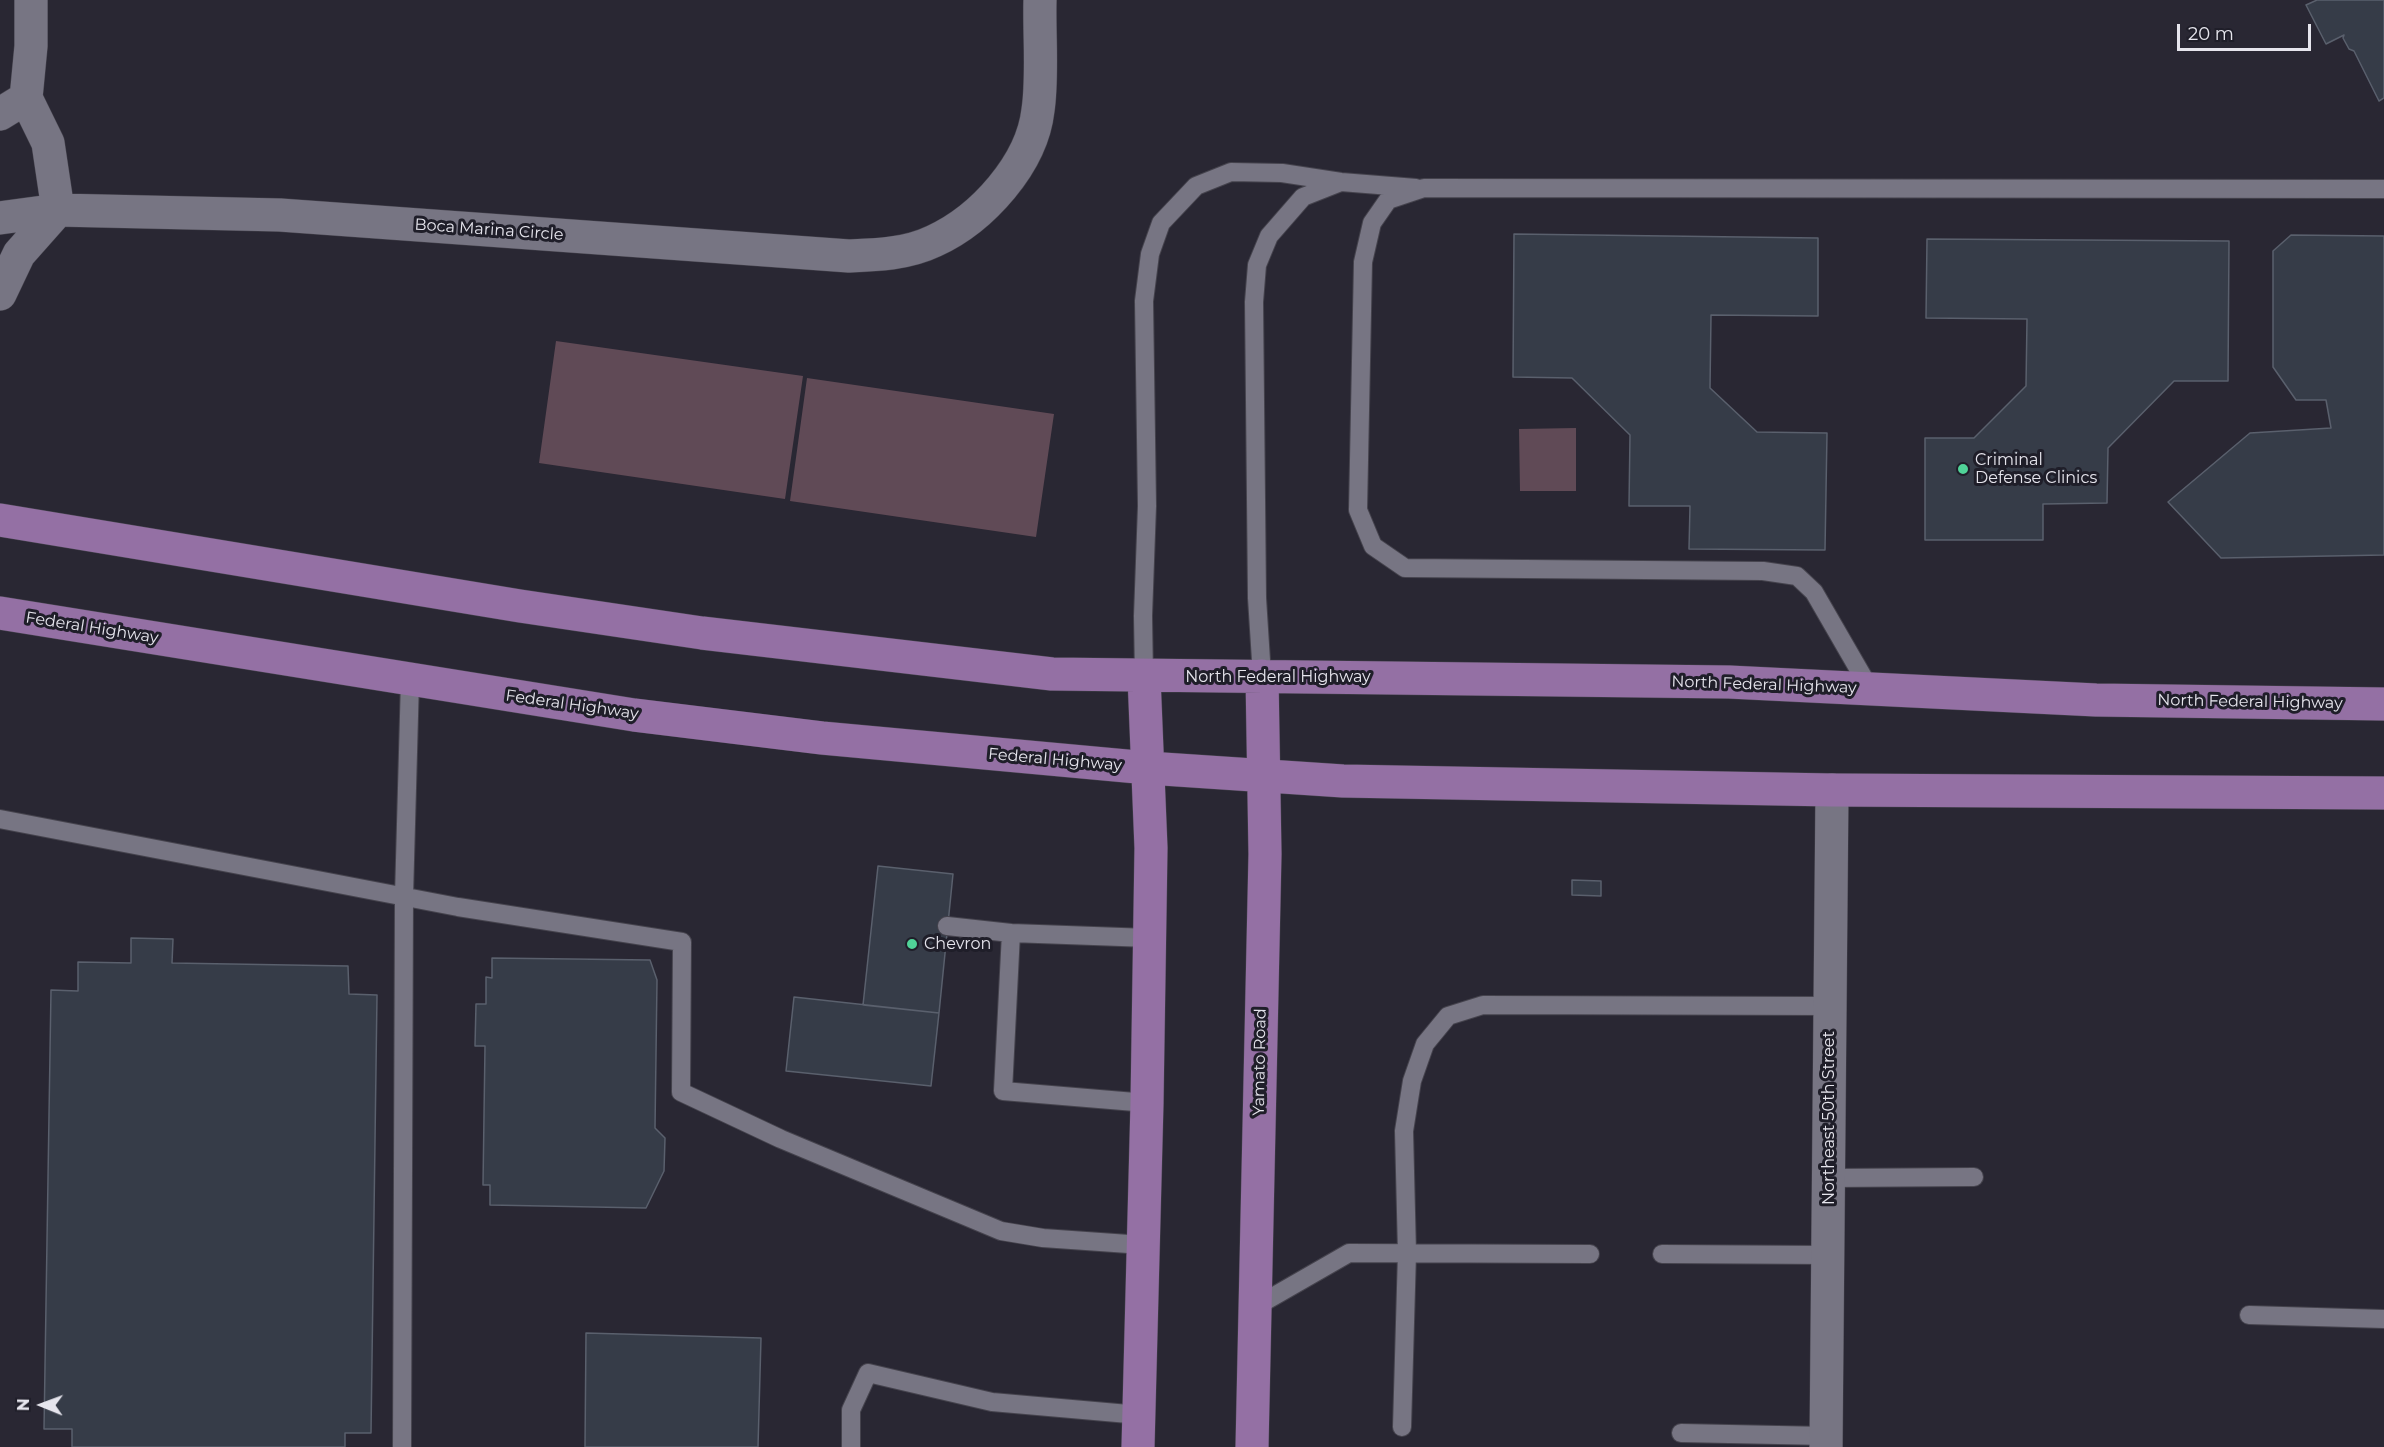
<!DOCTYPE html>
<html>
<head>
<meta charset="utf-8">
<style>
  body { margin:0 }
  #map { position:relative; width:2384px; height:1447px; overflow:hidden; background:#292733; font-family:Montserrat,sans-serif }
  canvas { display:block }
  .north { position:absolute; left:12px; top:1375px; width:60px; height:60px; -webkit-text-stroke:4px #1f1e29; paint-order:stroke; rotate:271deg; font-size:16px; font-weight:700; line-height:24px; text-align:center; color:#e6e5ed }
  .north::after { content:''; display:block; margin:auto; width:21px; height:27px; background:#e6e5ed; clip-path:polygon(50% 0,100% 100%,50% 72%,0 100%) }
  .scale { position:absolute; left:2177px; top:24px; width:134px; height:27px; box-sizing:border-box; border:3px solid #e6e5ed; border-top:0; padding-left:8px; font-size:18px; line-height:21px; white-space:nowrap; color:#e6e5ed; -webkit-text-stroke:4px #1f1e29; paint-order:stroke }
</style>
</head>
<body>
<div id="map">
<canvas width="2384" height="1447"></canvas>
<div class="north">N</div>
<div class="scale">20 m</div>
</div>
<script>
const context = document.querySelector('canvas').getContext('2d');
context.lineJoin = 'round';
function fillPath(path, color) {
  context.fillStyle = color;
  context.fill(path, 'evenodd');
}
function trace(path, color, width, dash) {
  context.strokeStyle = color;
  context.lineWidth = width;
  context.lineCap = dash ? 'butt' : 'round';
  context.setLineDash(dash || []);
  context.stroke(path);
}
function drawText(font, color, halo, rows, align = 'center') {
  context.font = font + ' Montserrat,sans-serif';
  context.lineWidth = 6;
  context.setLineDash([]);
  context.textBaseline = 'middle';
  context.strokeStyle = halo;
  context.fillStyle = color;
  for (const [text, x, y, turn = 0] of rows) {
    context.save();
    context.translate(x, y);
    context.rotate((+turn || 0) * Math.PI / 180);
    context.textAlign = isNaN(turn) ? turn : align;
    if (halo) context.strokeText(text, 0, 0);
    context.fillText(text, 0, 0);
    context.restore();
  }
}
fillPath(new Path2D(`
  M556,341L803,376L785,499L539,463Z
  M807,378L1054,414L1036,537L790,501Z
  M1576,428V491H1520L1519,429Z`), '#604a56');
const building = new Path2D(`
  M2317,0H2384V98L2379,101L2354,51L2349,49L2343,38L2344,35L2326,44L2306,5Z
  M1514,234L1818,238V316L1711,315L1710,388L1757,432L1827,433L1825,550L1689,549L1690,506H1629L1630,435L1572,378L1513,377Z
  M2291,235L2384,236V555L2221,558L2168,502L2250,433L2331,428L2326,400H2296L2273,367V251Z
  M1927,239L2229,241L2228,381H2174L2108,448L2107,503L2043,504V540H1925V438H1974L2026,386L2027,319L1926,318Z
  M878,866L953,874L939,1013L863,1005Z
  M1572,880L1601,881V896L1572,895Z
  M131,938L173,939L172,963L348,966L349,994L377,995L371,1433H345V1447H72V1429H44L51,990L78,991V962L131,963Z
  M492,958L650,960L657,980L655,1128L665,1138L664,1171L646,1208L490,1205V1185H483L485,1046H475L476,1004H486V977L492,978Z
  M794,997L939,1013L931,1086L786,1071Z
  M586,1333L761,1338L758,1447H585Z`);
fillPath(building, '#363c48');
trace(building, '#5a606d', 1.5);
const lane = new Path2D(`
  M1262,676L1257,598L1254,302L1257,265L1269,236L1303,197L1341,182
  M1144,677L1143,616L1147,506L1144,301L1150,254L1161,223L1196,186L1231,172L1282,173L1341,182L1416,188
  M1870,689L1814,592L1797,576L1763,571L1405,568L1373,546L1358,510L1363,262L1372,223L1388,200L1424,188L2384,189
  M0,819L458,907L682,942L681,1092L781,1139L1001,1231L1043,1238L1143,1245
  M947,926L1011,933L1003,1091L1147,1103
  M1011,933L1149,938
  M1829,1178L1974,1177
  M1662,1254L1828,1255
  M1255,1307L1349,1253L1590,1254
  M2249,1315L2384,1319
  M1402,1427L1407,1253L1404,1131L1412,1081L1425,1044L1448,1016L1483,1005L1830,1006
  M1681,1433L1826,1436
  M402,1447L404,896L410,680
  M851,1447V1410L868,1373L992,1402L1140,1415`);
const street = new Path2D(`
  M0,114L26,98
  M0,218L58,210L280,215L849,256C877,255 907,254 934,241C982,219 1032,164 1038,110C1043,77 1039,34 1040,0
  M0,294L19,254L58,210L48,143L26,98L31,46V0
  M1826,1447L1832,790`);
const primary = new Path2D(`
  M0,520L520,606L702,633L1052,674L1729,682L2096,700L2384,704
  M0,613L634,715L822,738L1148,768L1343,781L1832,790L2384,793
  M1138,1447L1147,1103L1151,848L1144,677
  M1252,1447L1265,854L1262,676`);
trace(lane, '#45434d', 20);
trace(street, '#45434d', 34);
trace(primary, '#45434d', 34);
trace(lane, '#777583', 18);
trace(street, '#777583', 33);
trace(primary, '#9470a4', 33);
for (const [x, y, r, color] of [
  [1963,469,6,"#50d398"],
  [912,944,6,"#50d398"]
]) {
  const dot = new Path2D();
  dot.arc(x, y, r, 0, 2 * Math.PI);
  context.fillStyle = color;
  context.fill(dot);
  trace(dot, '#1f1e29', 2);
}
drawText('16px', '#e6e5ed', '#1f1e29', [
  ["Boca Marina Circle",489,230,4],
  ["Federal Highway",92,628,9],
  ["North Federal Highway",1278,677],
  ["North Federal Highway",1764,685,2],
  ["North Federal Highway",2250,702,1],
  ["Federal Highway",572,705,8],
  ["Federal Highway",1055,760,5],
  ["Yamato Road",1260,1062,-89],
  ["Northeast 50th Street",1829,1118,-90]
]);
drawText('16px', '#e6e5ed', '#1f1e29', [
  ["Criminal",1975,460],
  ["Defense Clinics",1975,478],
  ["Chevron",924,944]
], 'left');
</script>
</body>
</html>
